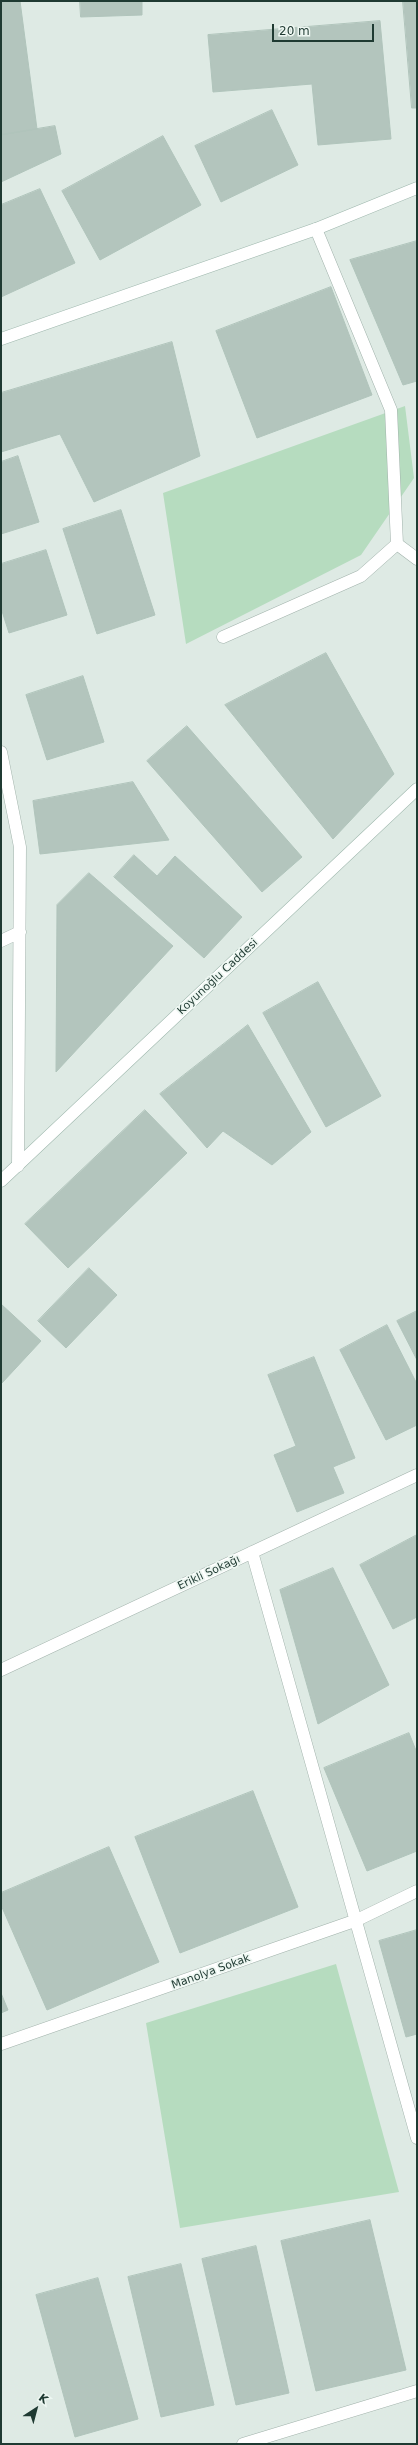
<!DOCTYPE html>
<html>
<head>
<meta charset="utf-8">
<style>
  body { margin:0 }
  #map { position:relative; width:418px; height:2445px; overflow:hidden; background:#deeae4; font-family:"DejaVu Sans",sans-serif }
  canvas { display:block }
  .frame { position:absolute; inset:0; border:2px solid #1f3a32; pointer-events:none }
  .north { position:absolute; left:16px; top:2389px; width:40px; height:40px; -webkit-text-stroke:3px #eef7f2; paint-order:stroke; rotate:36deg; font-size:11px; font-weight:700; line-height:16px; text-align:center; color:#1f3a32 }
  .north::after { content:''; display:block; margin:auto; width:14px; height:18px; background:#1f3a32; clip-path:polygon(50% 0,100% 100%,50% 72%,0 100%) }
  .scale { position:absolute; left:272px; top:24px; width:102px; height:18px; box-sizing:border-box; border:2px solid #1f3a32; border-top:0; padding-left:5px; font-size:12px; line-height:14px; white-space:nowrap; color:#1f3a32; -webkit-text-stroke:3px #eef7f2; paint-order:stroke }
</style>
</head>
<body>
<div id="map">
<canvas width="418" height="2445"></canvas>
<div class="frame"></div>
<div class="north">K</div>
<div class="scale">20 m</div>
</div>
<script>
const context = document.querySelector('canvas').getContext('2d');
context.lineJoin = 'round';
function fillPath(path, color) {
  context.fillStyle = color;
  context.fill(path, 'evenodd');
}
function trace(path, color, width, dash) {
  context.strokeStyle = color;
  context.lineWidth = width;
  context.lineCap = dash ? 'butt' : 'round';
  context.setLineDash(dash || []);
  context.stroke(path);
}
function drawText(font, color, halo, rows, align = 'center') {
  context.font = font + ' "DejaVu Sans",sans-serif';
  context.lineWidth = 3.5;
  context.setLineDash([]);
  context.textBaseline = 'middle';
  context.strokeStyle = halo;
  context.fillStyle = color;
  for (const [text, x, y, turn = 0] of rows) {
    context.save();
    context.translate(x, y);
    context.rotate((+turn || 0) * Math.PI / 180);
    context.textAlign = isNaN(turn) ? turn : align;
    if (halo) context.strokeText(text, 0, 0);
    context.fillText(text, 0, 0);
    context.restore();
  }
}
fillPath(new Path2D(`
  M405,406L414,478L361,555L186,644L163,493Z
  M336,1964L399,2192L180,2228L146,2023Z`), '#b6dcbf');
const building = new Path2D(`
  M1,1H20L37,129L1,135Z
  M80,1H142V15L81,17Z
  M403,1H417V108H412Z
  M380,21L391,139L318,145L312,84L213,92L208,35Z
  M272,110L298,165L221,202L195,146Z
  M55,126L61,154L1,182V135Z
  M163,136L201,205L100,260L62,191Z
  M40,189L75,263L1,297V205Z
  M417,241V381L403,385L350,260Z
  M331,287L372,395L257,438L216,331Z
  M172,342L200,456L94,502L60,434L1,452V393Z
  M18,456L39,522L1,534V462Z
  M121,510L155,615L97,634L63,529Z
  M46,550L67,615L9,633L1,608V564Z
  M326,653L394,774L333,839L225,705Z
  M83,676L104,742L47,760L26,695Z
  M187,726L302,857L262,892L147,761Z
  M133,782L169,840L40,854L33,801Z
  M134,855L157,876L175,856L242,917L204,958L114,877Z
  M89,873L173,946L56,1072L57,905Z
  M318,982L381,1096L326,1127L263,1013Z
  M248,1025L311,1132L272,1165L223,1131L207,1148L160,1094Z
  M145,1110L187,1153L68,1268L25,1224Z
  M89,1268L117,1295L66,1348L38,1321Z
  M1,1304L41,1341L2,1383L1,1382Z
  M417,1311V1360L397,1321Z
  M387,1325L417,1384V1425L386,1440L340,1350Z
  M314,1357L355,1458L333,1467L344,1493L297,1512L274,1455L296,1446L268,1375Z
  M417,1535V1617L393,1629L360,1565Z
  M333,1568L389,1685L318,1724L280,1590Z
  M409,1733L417,1753V1851L367,1871L324,1768Z
  M253,1791L298,1907L180,1953L135,1837Z
  M109,1847L159,1962L47,2010L1,1905V1893Z
  M417,1930V2034L406,2037L379,1941Z
  M1,1993L8,2010L1,2013Z
  M370,2220L406,2370L316,2391L281,2241Z
  M256,2246L289,2393L236,2405L202,2259Z
  M181,2264L214,2405L161,2417L128,2277Z
  M98,2278L138,2419L75,2437L36,2295Z`);
fillPath(building, '#b3c5bd');
trace(building, '#b0c4bb', 1);
const street = new Path2D(`
  M397,544L417,559
  M223,637L361,576L397,544L391,410L316,229
  M1,752L20,847L18,1166
  M1,941L20,932
  M252,1552L417,2138
  M1,1670L417,1475
  M1,2044L357,1920L417,1891
  M243,2444L417,2391`);
const secondary = new Path2D(`
  M1,339L316,229L417,188
  M1,1181L417,789`);
trace(street, '#a1b2ab', 13);
trace(secondary, '#9db6ac', 13);
trace(street, '#fff', 12);
trace(secondary, '#fff', 12);
drawText('11px', '#1f3a32', '#eef7f2', [
  ["Koyunoğlu Caddesi",218,977,-43],
  ["Erikli Sokağı",209,1573,-25],
  ["Manolya Sokak",211,1972,-20]
]);
</script>
</body>
</html>
